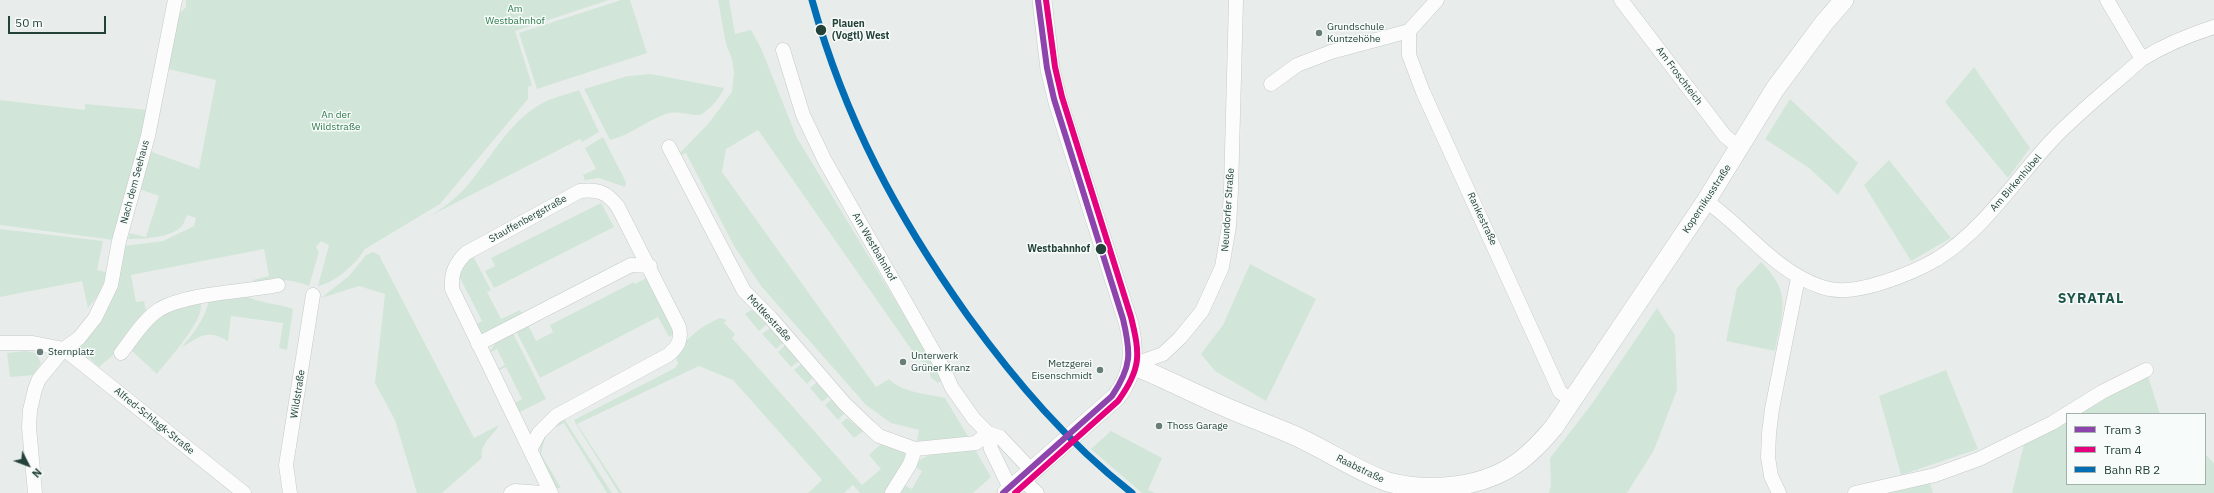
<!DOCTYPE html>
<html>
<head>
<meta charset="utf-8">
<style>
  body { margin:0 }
  #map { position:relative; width:2214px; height:493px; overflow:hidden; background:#e8edeb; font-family:"IBM Plex Sans",sans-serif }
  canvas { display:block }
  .legend { position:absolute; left:2066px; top:413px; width:140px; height:72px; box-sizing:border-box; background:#f7fbf9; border:1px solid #a3b1ad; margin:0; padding:5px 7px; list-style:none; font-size:12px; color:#24423a }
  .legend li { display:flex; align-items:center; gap:8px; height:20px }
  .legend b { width:20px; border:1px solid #a3b1ad }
  .north { position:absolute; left:8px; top:445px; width:40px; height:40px; -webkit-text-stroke:3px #f7fbf9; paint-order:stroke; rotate:132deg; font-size:11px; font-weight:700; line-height:16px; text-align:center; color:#24423a }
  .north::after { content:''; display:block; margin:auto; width:14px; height:18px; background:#24423a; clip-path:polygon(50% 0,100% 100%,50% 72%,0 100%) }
  .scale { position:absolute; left:8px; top:16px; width:98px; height:18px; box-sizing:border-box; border:2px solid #24423a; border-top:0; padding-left:5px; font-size:12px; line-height:14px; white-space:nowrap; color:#24423a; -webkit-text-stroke:3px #f7fbf9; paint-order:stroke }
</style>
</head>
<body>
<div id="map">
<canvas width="2214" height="493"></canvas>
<ul class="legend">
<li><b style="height:5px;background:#8e44ad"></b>Tram 3</li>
<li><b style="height:5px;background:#e5007d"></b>Tram 4</li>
<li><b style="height:5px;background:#006db5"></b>Bahn RB 2</li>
</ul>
<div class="north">N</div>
<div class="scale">50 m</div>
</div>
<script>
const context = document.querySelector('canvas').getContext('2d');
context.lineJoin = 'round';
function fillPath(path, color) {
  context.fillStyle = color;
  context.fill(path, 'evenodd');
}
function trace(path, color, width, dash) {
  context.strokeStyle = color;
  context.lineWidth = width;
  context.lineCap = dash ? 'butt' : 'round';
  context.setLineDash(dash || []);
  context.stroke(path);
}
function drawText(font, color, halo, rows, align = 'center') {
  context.font = font + ' "IBM Plex Sans",sans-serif';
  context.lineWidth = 3;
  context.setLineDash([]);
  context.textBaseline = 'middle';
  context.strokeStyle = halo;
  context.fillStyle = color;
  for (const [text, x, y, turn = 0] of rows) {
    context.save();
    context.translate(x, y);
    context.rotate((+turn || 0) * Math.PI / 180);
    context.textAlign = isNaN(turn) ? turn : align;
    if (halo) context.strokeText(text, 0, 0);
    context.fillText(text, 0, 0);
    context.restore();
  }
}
fillPath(new Path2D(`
  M186,0H609L515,31L532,85L528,87V99L440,204L365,249C356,264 335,283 318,286L329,245L321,241L316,247L319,252L309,286C291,278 273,279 254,283L253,280L269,276L264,249L131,275L136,302L144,301L147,314L112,356L99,367L79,349V345L106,312L112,299L124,246L163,241L194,226L196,218L187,215C185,219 184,223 182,226C172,238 141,239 128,239L130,233L146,237L159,196L139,189L149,151L199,169L216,80L168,69L176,17L186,7Z
  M621,0H630L647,53L537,89L519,33Z
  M718,0H729L735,34L751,30L761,48L797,138L943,379L938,383L931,378L928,366L918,359L758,130L726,149L722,172L876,387L889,379C905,394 925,393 945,398L969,438L917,441L919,430L891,423L866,405L761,286L734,246L686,153L674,159L708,124L732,92L734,72L732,59L726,44Z
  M1974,67L2030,148L2008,178L1945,102Z
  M651,74L724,88C721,97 710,109 702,114C695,118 679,109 666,114C647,120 631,135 610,140L584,89L628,76Z
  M579,90L599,132L582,142L580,139L430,216C443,208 455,199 466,187C489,161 507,124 539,105C550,98 566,95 579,90Z
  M1790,99L1858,163L1838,195L1809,168L1765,139Z
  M0,100L85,110V104L149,110L114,240L0,225Z
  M603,137L626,182L625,187L599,178L585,180L583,175L596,169L585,148Z
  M1889,160L1951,238L1911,261L1864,185Z
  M601,203L614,227L494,288L485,271L495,266L491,258Z
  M0,229L103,241L97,270L106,272L104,288L88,308L82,281L0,297Z
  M373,252L381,256L380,257L474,438L499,425C494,435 479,444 482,458L442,493H417L395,420L375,383L385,294L359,286L321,298L349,276L366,255Z
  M473,256L491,290L487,292L501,319L520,310L524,317L485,334L477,331L474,325L482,321L459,276L465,261Z
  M1761,262C1793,293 1782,312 1775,351L1726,341L1737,288Z
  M1250,264L1316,299L1266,401L1215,371L1201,354L1223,325Z
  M650,276L678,331L669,337L658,317L540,378L515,329L527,323L536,341L553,332L550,325L634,282L635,284Z
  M244,295C261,304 277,303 293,309L287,350L279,348L283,323L231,316L228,341C207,329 200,336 181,348C193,334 204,320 209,301Z
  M200,302C208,317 167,361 157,374L131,350L157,317L168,310Z
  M1657,308L1675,335L1677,390L1654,450L1627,493H1549L1551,485L1550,458L1591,405Z
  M751,310L755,311L767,324L759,331L745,314Z
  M720,318L727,320L724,323L735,334L732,338L862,485L881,469L869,455L882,443L903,451L906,456L887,493H860L853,485L844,493H808L822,480L733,380L699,366L577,424L622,493H619L576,424L574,420L675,368L678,363L675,355C687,338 700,326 720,318Z
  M770,328L783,343L776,349L762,334Z
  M512,331L546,399L518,413L513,404L522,399L506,367L497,371L496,370L505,365L497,349L489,353L499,338Z
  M785,345L799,361L791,367L778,352Z
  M26,351L36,353L41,363L34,375L10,377L7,353Z
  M801,364L813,378L807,384L794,370Z
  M1946,370L1978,449L1901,475L1879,396Z
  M2146,370L2160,414H2067V484H2205V454L2214,463V493H2012L2026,436Z
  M817,382L829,396L822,402L810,388Z
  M832,399L844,414L838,420L825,405Z
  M847,418L863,431L854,438L841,423Z
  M565,420L570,428L612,493H607L564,423C546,431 545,436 541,454L561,488H555C539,462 531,445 556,421Z
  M1111,431L1162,458L1148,490L1155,493H1142L1091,449Z
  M970,450L976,451L991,477L973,493H899L902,484L912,489L922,471L914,466C926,450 951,452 970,450Z
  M1929,480L1933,493H1868Z`), '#d1e6d8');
const street = new Path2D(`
  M1621,0L1725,136L1740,148
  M2107,0L2142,59
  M1409,31V55L1423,92L1560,392L1572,401
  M783,50L803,115L825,161L944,370L952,388L974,419L988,433L1000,437L1032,471
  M1271,84L1297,65L1331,52L1409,31L1437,0
  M669,147L744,291L770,317L844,403L869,427L879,436L915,449L976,443L988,433
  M1706,201C1745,228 1774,270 1819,286C1839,294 1861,289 1881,283C1900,277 1920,269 1937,259C1985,229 2016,178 2054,138C2081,110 2113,85 2142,59C2165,45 2189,35 2214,27
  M0,343H33L64,349L244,493
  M478,344L631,265L650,266
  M121,353C132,339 144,319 160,309C188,293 245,292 278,285
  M1132,365L1163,354L1180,338L1202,311L1222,267L1229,226L1231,190L1236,0
  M988,433L991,449L1011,490
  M531,448L539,433L556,416L668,355C678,347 682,340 679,327L618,207C607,192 598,189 580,191L466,253C455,264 451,273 452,289L551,493
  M1022,479L1037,493
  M35,493L29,427L30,410L35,389L39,379L64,349L79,338L95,318L111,285L119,241L148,136L175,0
  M290,493L286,465L313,295
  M511,493L515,491L542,493
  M892,493L910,464L915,449
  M1779,493L1771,476L1768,457L1769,433L1772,409L1798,278
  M1855,493L1935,475L1979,459L2052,423L2102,392L2146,370`);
const secondary = new Path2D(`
  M1132,365C1164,378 1193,393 1223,406C1245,416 1268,424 1291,434C1324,448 1354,470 1388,482C1431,493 1484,488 1520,461C1533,451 1544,439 1554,427L1706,201L1775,89L1824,23L1844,0
  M1007,493L1116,397C1134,374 1135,353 1129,325L1058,102L1050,69L1042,0`);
trace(street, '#c5cac8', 15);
trace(secondary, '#c3cbc8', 20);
trace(street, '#fcfcfc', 14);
trace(secondary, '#fcfcfc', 19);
trace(new Path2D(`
  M812,0C845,119 897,216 968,316C1016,382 1068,443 1132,493`), '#006db5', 7);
trace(new Path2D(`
  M1003,493L1112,396C1132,366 1131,353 1123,319L1054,99L1047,68L1038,0`), '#8e44ad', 6);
trace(new Path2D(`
  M1015,493L1118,401C1142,368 1140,354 1131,317L1062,97L1055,67L1046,0`), '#e5007d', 6);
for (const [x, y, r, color] of [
  [821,30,6,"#24423a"],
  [1319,33,4,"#697e78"],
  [1101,249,6,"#24423a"],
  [40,352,4,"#697e78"],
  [903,362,4,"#697e78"],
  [1100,370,4,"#697e78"],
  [1159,426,4,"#697e78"]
]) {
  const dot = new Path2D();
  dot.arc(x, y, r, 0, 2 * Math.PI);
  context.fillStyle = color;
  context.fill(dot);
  trace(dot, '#f7fbf9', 1.5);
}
drawText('10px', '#2d7a4b', '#f7fbf9', [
  ["Am",515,9],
  ["Westbahnhof",515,21],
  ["An der",336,115],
  ["Wildstraße",336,127]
]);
drawText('bold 10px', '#24423a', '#f7fbf9', [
  ["Plauen",832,24],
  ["(Vogtl) West",832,36],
  ["Westbahnhof",1090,249,"right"]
], 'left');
drawText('10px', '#24423a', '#f7fbf9', [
  ["Grundschule",1327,27],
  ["Kuntzehöhe",1327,39],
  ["Sternplatz",48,352],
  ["Unterwerk",911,356],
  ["Grüner Kranz",911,368],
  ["Metzgerei",1092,364,"right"],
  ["Eisenschmidt",1092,376,"right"],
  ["Thoss Garage",1167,426]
], 'left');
drawText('10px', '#24423a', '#f7fbf9', [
  ["Am Froschteich",1679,76,53],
  ["Nach dem Seehaus",135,182,-75],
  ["Am Birkenhübel",2016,183,-49],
  ["Kopernikusstraße",1707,199,-57],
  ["Neundorfer Straße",1228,210,-86],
  ["Stauffenbergstraße",528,219,-29],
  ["Rankestraße",1482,219,65],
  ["Am Westbahnhof",874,247,60],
  ["Moltkestraße",769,318,47],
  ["Wildstraße",298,394,-81],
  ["Alfred-Schlagk-Straße",154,421,39],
  ["Raabstraße",1360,469,26]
]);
context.letterSpacing = '1px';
drawText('bold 14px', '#1f5548', '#f7fbf9', [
  ["SYRATAL",2091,299]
]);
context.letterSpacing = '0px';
</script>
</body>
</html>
